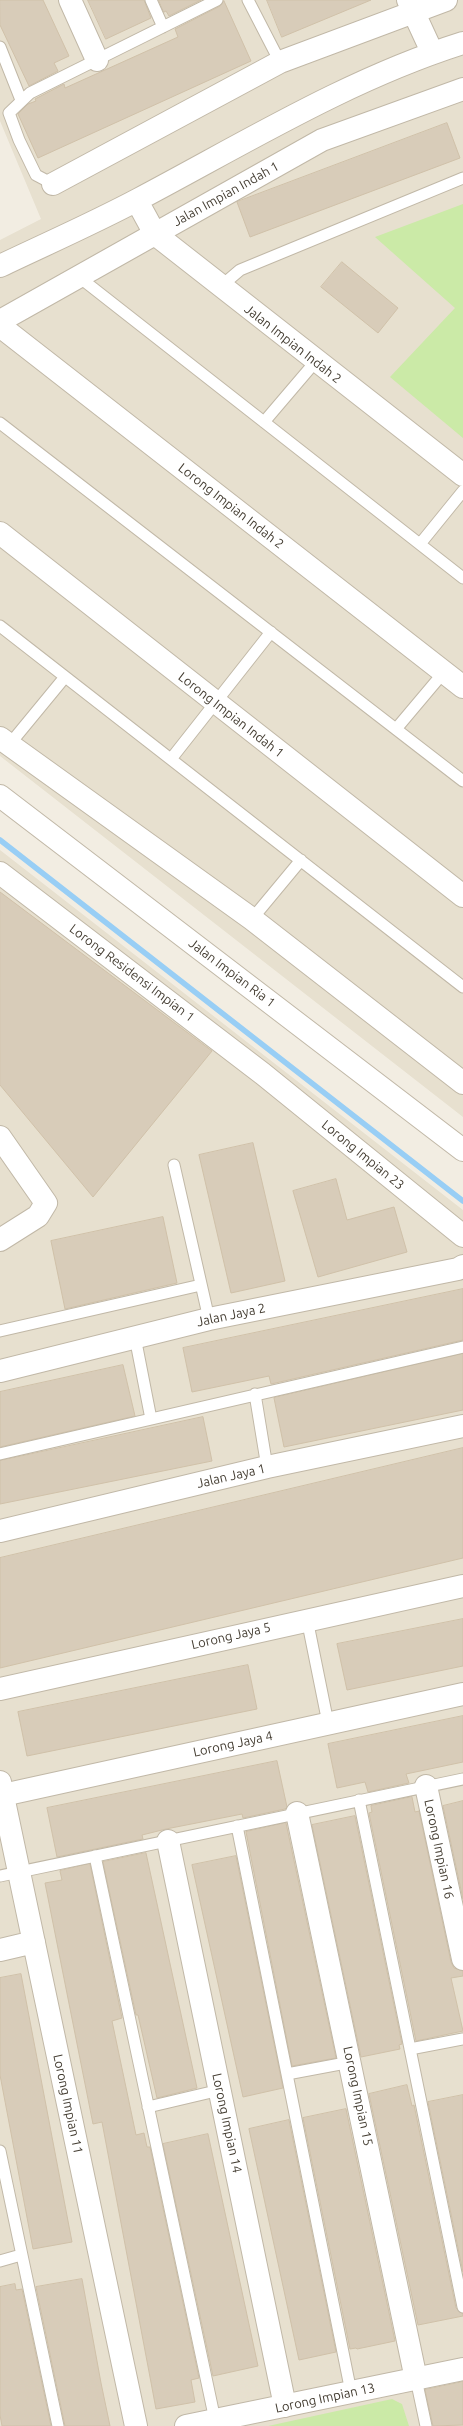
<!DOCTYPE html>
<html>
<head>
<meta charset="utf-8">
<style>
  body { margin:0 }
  canvas { display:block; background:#f2ede2 }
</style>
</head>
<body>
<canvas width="463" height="2426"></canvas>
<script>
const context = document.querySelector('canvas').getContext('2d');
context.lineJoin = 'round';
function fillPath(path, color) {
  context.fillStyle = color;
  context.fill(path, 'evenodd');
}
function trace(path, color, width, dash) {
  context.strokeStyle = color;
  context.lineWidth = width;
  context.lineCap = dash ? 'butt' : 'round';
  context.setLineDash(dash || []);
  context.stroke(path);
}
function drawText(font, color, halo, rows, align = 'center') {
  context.font = font + ' Ubuntu,sans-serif';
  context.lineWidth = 3.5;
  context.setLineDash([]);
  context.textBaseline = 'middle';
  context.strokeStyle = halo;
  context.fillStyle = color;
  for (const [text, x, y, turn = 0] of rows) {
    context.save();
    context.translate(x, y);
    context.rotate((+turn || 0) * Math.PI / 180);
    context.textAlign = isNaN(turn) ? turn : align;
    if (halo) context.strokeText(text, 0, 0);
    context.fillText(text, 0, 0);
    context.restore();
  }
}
fillPath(new Path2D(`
  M0,0H463V1117L0,756V240L41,219L0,121Z
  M0,850L463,1210V2426H0Z`), '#e7e0cf');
fillPath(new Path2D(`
  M463,204V438L390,377L455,308L375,237Z
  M392,2399L402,2404L409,2426H268Z`), '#cbeaa7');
trace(new Path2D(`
  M0,840L463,1201`), '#98cef5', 5.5);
const building = new Path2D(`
  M0,0H43L69,56L54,63L58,71L29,86L0,25Z
  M88,0H144L151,18L106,39Z
  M159,0H201L169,16L166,11L164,12Z
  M267,0H371L282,37Z
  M224,1L251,61L38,158L18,114L28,104L36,101L35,99L64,84L65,88L178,37L175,29L220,6Z
  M447,123L460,158L250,237L237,202Z
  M342,262L398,308L378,333L321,287Z
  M0,892L212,1051L93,1197L0,1085Z
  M253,1143L285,1281L231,1293L199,1155Z
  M336,1179L347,1220L394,1207L407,1252L318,1277L293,1191Z
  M163,1217L177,1283L65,1309L51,1241Z
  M463,1289V1340L271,1384L269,1376L192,1392L183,1348Z
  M463,1354V1410L284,1447L274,1398Z
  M123,1365L135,1416L0,1447V1392Z
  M203,1417L212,1461L0,1504V1461Z
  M463,1448V1558L0,1668V1558Z
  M463,1619V1666L347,1690L337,1644Z
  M248,1665L257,1709L27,1756L18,1712Z
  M463,1716V1762L406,1774L409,1783L368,1792L365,1782L337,1788L328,1744Z
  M277,1761L287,1807L285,1809L243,1818L242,1814L166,1829L142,1835L143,1839L57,1857L47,1808Z
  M412,1797L415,1812L419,1811L451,1962L454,1968L463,1971V1976L451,1978L463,2031L416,2041L369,1813L372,1812L371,1806Z
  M463,1801V1899L443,1806Z
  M355,1816L402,2044L399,2045L400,2049L361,2057L312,1825Z
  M286,1823L336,2058L292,2066L246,1832Z
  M146,1853L197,2088L157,2098L138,2015H136L103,1862Z
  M236,1856L283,2088L243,2097L192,1865Z
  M90,1864L122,2018L112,2021L136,2135L144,2133L147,2147H150L199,2378L191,2380L195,2402L156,2409L102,2122L93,2124L45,1883L62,1880L60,1871Z
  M21,1974L72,2242L33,2249L0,2075V1978Z
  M407,2085L412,2106L414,2105L456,2308L463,2314V2316L418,2325L369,2094Z
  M463,2095V2272L428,2102Z
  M346,2109L395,2341L357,2349L356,2348L350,2349L303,2118Z
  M289,2120L336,2352L299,2360L249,2129Z
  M208,2134L258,2366L213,2376L163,2144Z
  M82,2279L101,2383L110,2426H65L36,2287Z
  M15,2284L16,2290L22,2289L51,2426H2L0,2415V2287Z
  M463,2382V2425L433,2426L425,2390Z`);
fillPath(building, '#d8ccb9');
trace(building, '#d0c1a9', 1);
const service = new Path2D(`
  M151,0L163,27
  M248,0L280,62
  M0,47L21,100
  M53,184L36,175L19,140L9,113L30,93L217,0
  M79,277L463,578
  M220,287L240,270L463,178
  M264,422L316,361
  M0,423L463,781
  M420,544L463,491
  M0,626L463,987
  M396,729L444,672
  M9,745L65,677
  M171,759L271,632
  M252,919L301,860
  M174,1165L209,1319
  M0,1331L201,1285
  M135,1337L151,1419
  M255,1394L267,1467
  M0,1454L463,1347
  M307,1619L328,1723
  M359,1800L463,2307
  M237,1826L351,2392
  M95,1856L215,2420
  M0,1876L463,1779
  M410,2049L463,2039
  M287,2074L351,2062
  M148,2107L220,2090
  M0,2151L58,2426
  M0,2261L21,2255
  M416,2379L426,2426`);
const minor = new Path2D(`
  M70,0L97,60
  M408,0L432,52
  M53,184L280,62L446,0
  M137,201L155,234L463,475
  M0,266C46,244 94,223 139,199C245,143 349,79 463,43
  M0,321L322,140L463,89
  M0,326L463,687
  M0,533L463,896
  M0,738L252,919L463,1083
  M0,873L263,1074L463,1236
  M0,1137L46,1203L38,1216L0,1240
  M0,1371L209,1319L458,1269L463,1266
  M0,1531L267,1467L463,1426
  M0,1689L463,1586
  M0,1782L136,2426
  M426,1786L463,1959
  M3,1795L463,1694
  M297,1813L416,2379
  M168,1841L285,2406
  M0,1950L34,1942
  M186,2426L463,2369`);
const tertiary = new Path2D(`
  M0,796L463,1150`);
trace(service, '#c1b8a7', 13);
trace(minor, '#c1b8a7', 24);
trace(tertiary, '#c1b8a7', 24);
trace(service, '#fff', 11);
trace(minor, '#fff', 22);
trace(tertiary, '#fff', 22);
drawText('13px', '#443d32', '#fff', [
  ["Jalan Impian Indah 1",226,194,-29],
  ["Jalan Impian Indah 2",293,344,38],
  ["Lorong Impian Indah 2",231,506,38],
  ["Lorong Impian Indah 1",231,715,38],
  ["Lorong Residensi Impian 1",132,973,37],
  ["Jalan Impian Ria 1",232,973,37],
  ["Lorong Impian 23",363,1155,39],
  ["Jalan Jaya 2",231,1315,-12],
  ["Jalan Jaya 1",231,1476,-13],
  ["Lorong Jaya 5",231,1636,-13],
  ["Lorong Jaya 4",233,1744,-12],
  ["Lorong Impian 16",439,1849,78],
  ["Lorong Impian 15",358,2096,78],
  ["Lorong Impian 11",68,2104,78],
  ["Lorong Impian 14",227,2123,78],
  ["Lorong Impian 13",325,2398,-12]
]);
</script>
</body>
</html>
